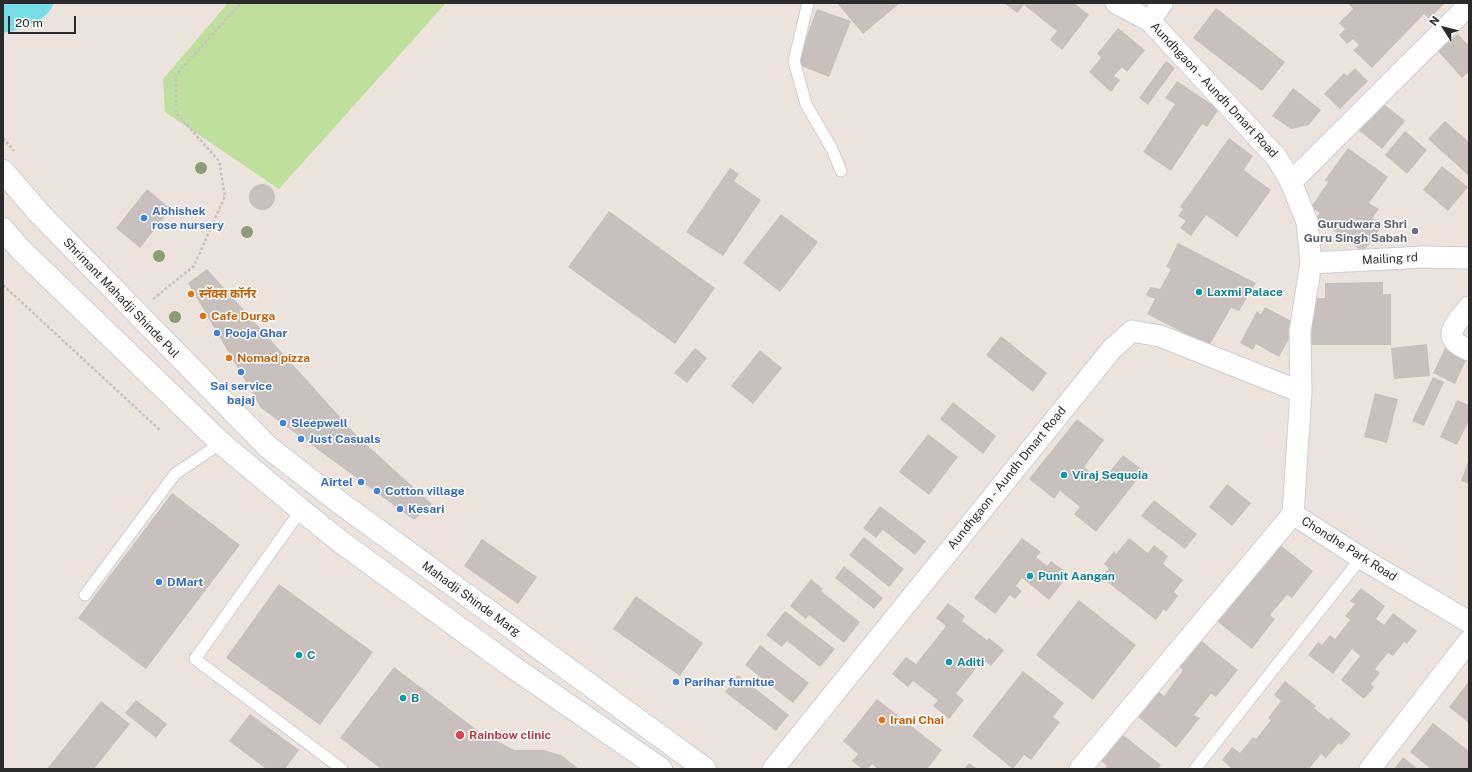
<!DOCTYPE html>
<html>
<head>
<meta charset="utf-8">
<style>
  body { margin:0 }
  #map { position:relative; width:1472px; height:772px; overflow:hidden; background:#ece3dd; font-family:"Public Sans",sans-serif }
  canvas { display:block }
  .frame { position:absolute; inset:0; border:4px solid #2b2b2b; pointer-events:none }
  .north { position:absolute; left:1424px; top:8px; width:40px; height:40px; -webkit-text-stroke:3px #fff; paint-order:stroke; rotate:306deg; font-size:11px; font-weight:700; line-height:16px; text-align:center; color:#2b2b2b }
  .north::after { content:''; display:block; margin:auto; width:14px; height:18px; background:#2b2b2b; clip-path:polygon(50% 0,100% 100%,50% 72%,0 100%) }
  .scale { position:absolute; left:8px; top:16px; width:68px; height:18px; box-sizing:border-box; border:2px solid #2b2b2b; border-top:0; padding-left:5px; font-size:12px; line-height:14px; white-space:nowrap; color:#2b2b2b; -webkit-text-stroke:3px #fff; paint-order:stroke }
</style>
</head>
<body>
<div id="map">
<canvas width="1472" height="772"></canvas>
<div class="frame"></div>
<div class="north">N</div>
<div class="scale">20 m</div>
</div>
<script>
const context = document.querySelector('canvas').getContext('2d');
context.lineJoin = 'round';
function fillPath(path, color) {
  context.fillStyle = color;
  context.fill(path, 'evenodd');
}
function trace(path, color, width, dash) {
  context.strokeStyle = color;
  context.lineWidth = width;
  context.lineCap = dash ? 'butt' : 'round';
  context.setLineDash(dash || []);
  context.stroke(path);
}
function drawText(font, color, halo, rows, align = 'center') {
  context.font = font + ' "Public Sans","Noto Sans Devanagari",sans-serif';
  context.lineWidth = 3;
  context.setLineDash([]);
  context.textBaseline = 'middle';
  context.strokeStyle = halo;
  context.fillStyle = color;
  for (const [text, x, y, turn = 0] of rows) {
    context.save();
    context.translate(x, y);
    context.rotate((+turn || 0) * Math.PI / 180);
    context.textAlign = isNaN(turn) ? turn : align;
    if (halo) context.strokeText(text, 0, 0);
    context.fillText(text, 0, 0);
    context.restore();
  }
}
fillPath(new Path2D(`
  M228,3H446L279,189L165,112L163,79Z`), '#bfdf9d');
fillPath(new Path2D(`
  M3,3H54C46,23 21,29 3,33Z`), '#76dee8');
fillPath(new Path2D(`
  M837,3H900L863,34Z
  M1004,3H1074L1089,15L1062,50L1050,40L1057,31L1024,5L1017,13Z
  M1348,3H1445L1429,19L1424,14L1372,68L1353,50L1359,45L1353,39L1347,44L1339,35L1345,29L1339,23L1353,9Z
  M1216,8L1285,62L1262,91L1193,38Z
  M817,9L851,21L829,77L796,64Z
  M1118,28L1145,50L1127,72L1122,67L1114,76L1120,80L1111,92L1089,72L1101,58L1097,54Z
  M1458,34L1469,46V72L1462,78L1438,51Z
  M1166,61L1175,68L1148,105L1139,98Z
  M1355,68L1368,81L1340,109L1324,94L1344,73L1347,76Z
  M1177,81L1219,109L1207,127L1202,124L1171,171L1143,152L1175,104L1165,98Z
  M1293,88L1321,110L1309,125L1291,129L1272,116Z
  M1379,100L1405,121L1382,149L1356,128Z
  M1445,121L1469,142V176L1428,139Z
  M1405,131L1427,150L1407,174L1385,155Z
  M1229,138L1253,156L1244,170L1271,190L1237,237L1206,215L1191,236L1180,228L1186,221L1178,216L1183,209L1180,207Z
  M1348,148L1388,177L1369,203L1379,209L1372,218L1383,225L1363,252L1316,218L1320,213L1311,207L1328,182L1325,180Z
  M1442,166L1468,187L1448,211L1423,190Z
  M730,168L739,174L734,181L761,200L723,256L686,232Z
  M249 197a13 13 0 1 1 26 0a13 13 0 1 1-26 0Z
  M147,189L171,209L140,248L116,228Z
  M609,211L715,288L675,344L568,267Z
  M781,214L818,242L780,292L743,263Z
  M1178,243L1256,283L1239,311L1231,308L1209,346L1147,314L1155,299L1146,295L1150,287L1160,289L1171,269L1166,267Z
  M207,269L357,436L432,504L414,520L261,408L188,283Z
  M1383,282V294H1391V345H1309V298H1325V283Z
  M1265,307L1297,324L1279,357L1256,344L1253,350L1240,343L1257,311L1261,314Z
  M1001,336L1047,373L1033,392L986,355Z
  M1427,344L1430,376L1394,379L1391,348Z
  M1446,346L1468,356L1455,384L1433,373Z
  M695,348L707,358L687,383L674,373Z
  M760,350L782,368L753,404L731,386Z
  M1433,377L1444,382L1424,426L1412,421Z
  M1375,393L1398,399L1387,443L1364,437Z
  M1457,400L1469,405V420L1457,445L1440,437Z
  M953,402L996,436L983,454L940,419Z
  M1077,419L1104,440L1084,467L1102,481L1123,455L1144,471L1096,532L1074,514L1080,507L1060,491L1054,499L1029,479Z
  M928,434L958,457L929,495L899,472Z
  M1469,459V484L1461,481Z
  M1227,484L1251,503L1232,526L1209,507Z
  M172,493L240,545L146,669L78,618Z
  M1154,500L1197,534L1185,549L1141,516Z
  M880,506L926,541L915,555L883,530L876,538L863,528Z
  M864,537L904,569L889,587L849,555Z
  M1022,538L1041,552L1036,557L1047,566L1051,561L1069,574L1049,600L1022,578L1016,586L1022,591L1015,599L1010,595L995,614L974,598Z
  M1129,538L1148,553L1154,545L1168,556L1163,564L1183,580L1174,592L1178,596L1166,612L1164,609L1156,620L1101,577L1109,568L1104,564L1114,551L1116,554Z
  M482,539L537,577L518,604L464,566Z
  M1274,540L1313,571L1292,598L1287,595L1270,615L1275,619L1252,649L1213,618L1233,592L1239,597L1259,571L1253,567Z
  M844,566L883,598L874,609L835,578Z
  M811,579L823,589L821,591L860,622L844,643L809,615L806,619L790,606Z
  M279,584L373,652L320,725L226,658Z
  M1361,588L1385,606L1376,619L1384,625L1393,613L1417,631L1407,644L1404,642L1393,656L1388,653L1375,669L1380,673L1371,684L1374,687L1364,699L1341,680L1360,656L1352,649L1333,674L1308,655L1318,642L1322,645L1330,635L1335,639L1350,620L1345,616L1355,604L1350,601Z
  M636,596L703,643L680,676L613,629Z
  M1079,600L1136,645L1093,700L1036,655Z
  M948,603L965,616L962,621L987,640L989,638L1004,650L991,666L983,659L956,694L964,700L949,719L933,706L938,700L913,681L908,687L892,674L906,657L916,664L946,626L936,618Z
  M785,611L835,649L820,667L787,641L782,647L766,635Z
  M1199,639L1238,670L1216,697L1211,694L1194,715L1200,718L1176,748L1138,717L1158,691L1164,696L1183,670L1178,666Z
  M760,645L809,683L793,703L745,665Z
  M394,667L477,730L514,750H544L561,755L579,769H381L340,738Z
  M1023,671L1064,703L1053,717L1060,722L1031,760L1024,755L1013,769L972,736Z
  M738,675L789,715L776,731L725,692Z
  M1285,681L1316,706L1314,708L1329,720L1330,717L1351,734L1341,745L1339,743L1326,758L1321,754L1309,769H1232L1222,760L1232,747L1240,753L1253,737L1256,739L1271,720L1268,718L1281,701L1274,695Z
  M1469,681V723L1449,707Z
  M877,699L942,750L927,769H878L872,764L868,769H862L852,761L858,754L843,741Z
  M136,700L167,724L156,738L125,713Z
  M101,701L130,724L94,769H47Z
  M250,714L299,750L285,769H266L229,741Z
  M1433,723L1469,751V769H1431L1410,752Z
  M1122,734L1161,765L1158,769H1104L1107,766L1101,761Z
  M1403,757L1418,769H1394Z
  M969,763L977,769H964Z`), '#c7c0bd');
const lane = new Path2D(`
  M808,3L794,61L806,104L832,149L841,171
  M301,510L195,659L342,769
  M85,595L175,474L221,443
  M1195,769L1361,558`);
const street = new Path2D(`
  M1116,3L1150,21L1277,158L1291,182L1307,222L1311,263L1300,331L1301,392L1293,514L1361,558L1469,622
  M1150,21L1162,3
  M1291,182L1469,5
  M1311,263L1423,257L1469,258
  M1469,307C1455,325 1439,338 1469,350
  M773,769L1112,349L1132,331L1160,336L1301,392
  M1080,769L1293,514
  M1370,769L1469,641`);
const secondary = new Path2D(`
  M3,171L39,213L268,447L339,502L705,769
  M3,229L20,249L221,443L301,510L341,542L510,665L661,769`);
trace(lane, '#c9cfd7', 13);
trace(street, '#c9cfd7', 23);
trace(secondary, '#c9cfd7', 24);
trace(new Path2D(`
  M3,138L14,151
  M3,285L161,431
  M153,299L194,266L225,196L219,161L176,113V75L241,3`), '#c4c4c4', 2.5, [3, 2]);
trace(lane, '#fff', 11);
trace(street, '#fff', 21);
trace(secondary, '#fff', 22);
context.fillStyle = '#8a9d74';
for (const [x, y] of [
  [201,168],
  [247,232],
  [159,256],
  [175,317]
]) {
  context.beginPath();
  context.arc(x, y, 6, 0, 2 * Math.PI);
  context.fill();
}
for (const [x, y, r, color] of [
  [144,218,4,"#3f7fe0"],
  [1415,231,4,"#6b7280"],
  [1199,292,4,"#0f9aa8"],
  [191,294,4,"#e8710a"],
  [203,316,4,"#e8710a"],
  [217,333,4,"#3f7fe0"],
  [229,358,4,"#e8710a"],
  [241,372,4,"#3f7fe0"],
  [283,423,4,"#3f7fe0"],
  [301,439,4,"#3f7fe0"],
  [1064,475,4,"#0f9aa8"],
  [361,482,4,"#3f7fe0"],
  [377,491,4,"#3f7fe0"],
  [400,509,4,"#3f7fe0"],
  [1030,576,4,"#0f9aa8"],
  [159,582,4,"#3f7fe0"],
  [299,655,4,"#0f9aa8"],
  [949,662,4,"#0f9aa8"],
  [676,682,4,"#3f7fe0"],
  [403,698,4,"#0f9aa8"],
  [882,720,4,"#e8710a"],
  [460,735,5,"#e0444e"]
]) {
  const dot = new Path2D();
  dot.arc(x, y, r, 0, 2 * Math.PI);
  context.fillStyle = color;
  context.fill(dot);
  trace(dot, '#fff', 1.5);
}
drawText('12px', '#2b2b2b', '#fff', [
  ["Aundhgaon - Aundh Dmart Road",1214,90,47],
  ["Mailing rd",1390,259,-3],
  ["Shrimant Mahadji Shinde Pul",121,298,46],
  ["Aundhgaon - Aundh Dmart Road",1007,478,-51],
  ["Chondhe Park Road",1349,549,32],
  ["Mahadji Shinde Marg",471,599,36]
]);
drawText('bold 12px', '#366cbe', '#fff', [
  ["Abhishek",152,211],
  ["rose nursery",152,225],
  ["Pooja Ghar",225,333],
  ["Sai service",241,386,"center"],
  ["bajaj",241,400,"center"],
  ["Sleepwell",291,423],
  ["Just Casuals",309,439],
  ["Airtel",353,482,"right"],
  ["Cotton village",385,491],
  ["Kesari",408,509],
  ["DMart",167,582],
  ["Parihar furnitue",684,682]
], 'left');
drawText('bold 12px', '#5b616d', '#fff', [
  ["Gurudwara Shri",1407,224],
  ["Guru Singh Sabah",1407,238]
], 'right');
drawText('bold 12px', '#0d838f', '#fff', [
  ["Laxmi Palace",1207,292],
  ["Viraj Sequoia",1072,475],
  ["Punit Aangan",1038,576],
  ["C",307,655],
  ["Aditi",957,662],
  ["B",411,698]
], 'left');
drawText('bold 12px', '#c56008', '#fff', [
  ["स्नॅक्स कॉर्नर",199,294],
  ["Cafe Durga",211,316],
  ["Nomad pizza",237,358],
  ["Irani Chai",890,720]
], 'left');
drawText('bold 12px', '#be3a42', '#fff', [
  ["Rainbow clinic",469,735]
], 'left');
</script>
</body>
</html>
